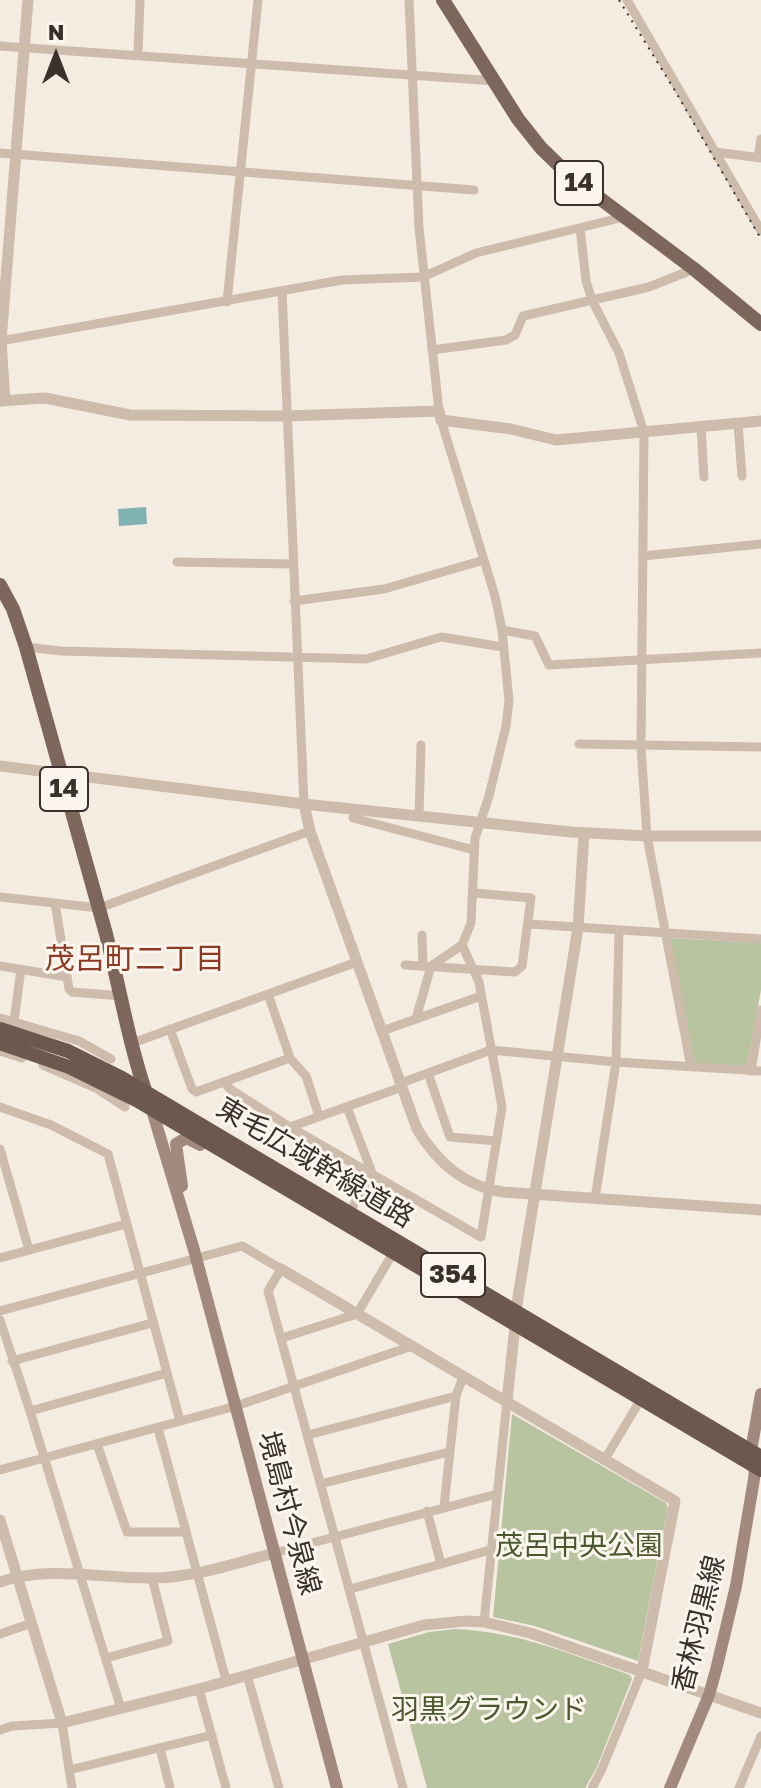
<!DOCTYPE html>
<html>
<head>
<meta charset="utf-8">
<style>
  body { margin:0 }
  #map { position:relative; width:761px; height:1788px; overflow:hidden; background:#f4ebe1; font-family:"Golos Text",sans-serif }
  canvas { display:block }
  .north { position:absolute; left:16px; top:16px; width:80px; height:80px; -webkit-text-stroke:6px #fbf5ee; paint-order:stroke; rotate:0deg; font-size:22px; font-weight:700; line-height:32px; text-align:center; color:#3b302b }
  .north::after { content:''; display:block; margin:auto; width:28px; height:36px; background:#3b302b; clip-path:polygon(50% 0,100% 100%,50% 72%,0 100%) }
</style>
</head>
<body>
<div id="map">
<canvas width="761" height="1788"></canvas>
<div class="north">N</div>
</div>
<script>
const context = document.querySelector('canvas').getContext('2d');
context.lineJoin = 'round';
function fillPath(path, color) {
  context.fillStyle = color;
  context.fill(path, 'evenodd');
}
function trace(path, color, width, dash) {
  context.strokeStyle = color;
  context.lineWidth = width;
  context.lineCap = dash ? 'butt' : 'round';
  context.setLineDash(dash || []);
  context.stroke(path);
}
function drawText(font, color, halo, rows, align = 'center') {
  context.font = font + ' "Golos Text","Noto Sans JP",sans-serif';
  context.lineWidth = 6;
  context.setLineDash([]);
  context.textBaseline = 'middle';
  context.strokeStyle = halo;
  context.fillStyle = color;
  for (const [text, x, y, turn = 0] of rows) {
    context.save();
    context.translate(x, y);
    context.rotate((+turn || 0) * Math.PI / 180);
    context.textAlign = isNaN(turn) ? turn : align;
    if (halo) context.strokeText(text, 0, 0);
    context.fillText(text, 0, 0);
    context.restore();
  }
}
fillPath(new Path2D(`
  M670,938L761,943V990L747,1066L696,1064L694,1061Z
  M512,1414L666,1503L668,1508L638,1661L535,1626L493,1617Z
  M455,1629C519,1632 571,1654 630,1675L632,1679L596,1769L585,1788H427L388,1644L429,1632Z`), '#b8c4a0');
fillPath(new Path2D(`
  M146,507L147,524L119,526L118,509Z`), '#7fb0b2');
trace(new Path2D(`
  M409,0L419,228L439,411
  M627,0L761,231
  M0,46L495,81
  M138,54L140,0
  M716,152L761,158
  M0,153L474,190
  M758,157L761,139
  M580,228L586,281L592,300L619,353L644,432L641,747L647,836L691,1067
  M282,291L304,804
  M227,302L258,0
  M0,341L342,280L423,277L476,253L624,217
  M432,350L506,340L515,335L523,316L649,287L694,269
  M738,423L742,476
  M701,427L704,477
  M643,556L761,544
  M177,562L293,564
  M294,601L384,589L484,560
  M502,630L535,636L549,665L761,653
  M26,647L61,651L366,659L441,637L503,647
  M579,744L761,747
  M419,816L421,745
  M353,818L474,850
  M0,897L99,908L310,831
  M55,903L69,989L72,992L122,996
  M529,924L761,939
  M422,935L423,966
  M405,965L515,972L522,966L531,898L474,893
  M0,966L67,977
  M268,994L290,1058L306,1076L319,1116
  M0,1018L79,1041L111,1059
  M416,1019L431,966L462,945
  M14,1021L21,969
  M170,1029L192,1089L196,1092L290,1058
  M382,1031L481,996
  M138,1041L357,962
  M0,1051L22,1058
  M43,1065L96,1088L125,1107
  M751,1071L761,1010
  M428,1073L450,1137L497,1141
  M224,1082L230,1089L290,1127L481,1237L502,1107L479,982L462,945L471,923L475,838L489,796L506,726L509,700L502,630L495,596L441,420
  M401,1083L491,1050L616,1062L761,1071
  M0,1107L51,1125L108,1154L180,1421
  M347,1107L372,1173
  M290,1127L402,1087
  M0,1149L29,1250
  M595,1199L616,1062L619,930
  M349,1213L372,1173
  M0,1258L126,1224
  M0,1311L242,1246L281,1269L268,1291L403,1788
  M0,1320L30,1411L121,1709
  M282,1338L357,1314L393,1253
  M12,1361L152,1323
  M30,1411L167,1373
  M158,1428L226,1680
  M308,1435L456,1396
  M97,1444L127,1532H185
  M605,1459L641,1399
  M0,1470L236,1406L412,1346
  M320,1484L449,1452
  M444,1506L456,1396L463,1377
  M274,1553L497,1494
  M441,1564L490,1550
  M350,1589L441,1564L427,1511
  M484,1622L507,1401
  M0,1634L32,1623
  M106,1658L168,1641L152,1578
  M247,1675L279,1788
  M199,1689L226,1788
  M0,1730L12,1726L62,1723L72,1788
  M160,1748L170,1788
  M69,1770L212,1735
  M592,1788L601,1771L642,1671
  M739,1788L761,1736`), '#cdbbac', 9);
trace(new Path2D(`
  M0,401L45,398L130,415L287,416L439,411L441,420L511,429L556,440L761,421
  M5,401L1,341L28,0
  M0,766L304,804L571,832L647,836H761
  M304,804L310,831L417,1129C438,1163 464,1186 503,1192L761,1210
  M281,1269L675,1501L642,1671
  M507,1401L518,1297L578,928L584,833
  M0,1520L62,1723L199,1689L424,1625L466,1621L484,1622L530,1633L761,1713
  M0,1582C49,1565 103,1579 154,1578C195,1577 234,1564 274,1553`), '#cdbbac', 11);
trace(new Path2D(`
  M152,1110L194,1250L337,1788
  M182,1186L176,1144L186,1138L200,1145
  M670,1788L709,1695L716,1670L736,1586L754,1479L755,1467L751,1451L761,1394`), '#a18a7d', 12);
trace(new Path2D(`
  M443,0L518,119L541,148L570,176L694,269L761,324
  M0,585L13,609L26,647C52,743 80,838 106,934C120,989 129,1045 148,1099`), '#7d675c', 14);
trace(new Path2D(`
  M0,1029L68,1051L122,1078L761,1457
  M0,1043L69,1067L138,1101L761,1470`), '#6c584f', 14);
trace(new Path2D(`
  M619,0L674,89L761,239`), '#3b302b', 2, [2, 6]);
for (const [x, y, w] of [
  [579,183,48],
  [64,789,48],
  [453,1275,64]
]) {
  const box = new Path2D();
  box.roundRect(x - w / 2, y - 22, w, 44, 6);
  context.fillStyle = '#fbf5ee';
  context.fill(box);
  trace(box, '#3b302b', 2);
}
drawText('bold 26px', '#3b302b', null, [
  ["14",579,183],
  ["14",64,789],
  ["354",453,1275]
]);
drawText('28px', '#3b302b', '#fbf5ee', [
  ["東毛広域幹線道路",315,1163,31],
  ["境島村今泉線",289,1513,75],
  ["香林羽黒線",699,1624,-76]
]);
drawText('28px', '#4a5a2e', '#fbf5ee', [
  ["茂呂中央公園",579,1546],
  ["羽黒グラウンド",489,1710]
]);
drawText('30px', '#8c3b22', '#fbf5ee', [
  ["茂呂町二丁目",135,959]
]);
</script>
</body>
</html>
